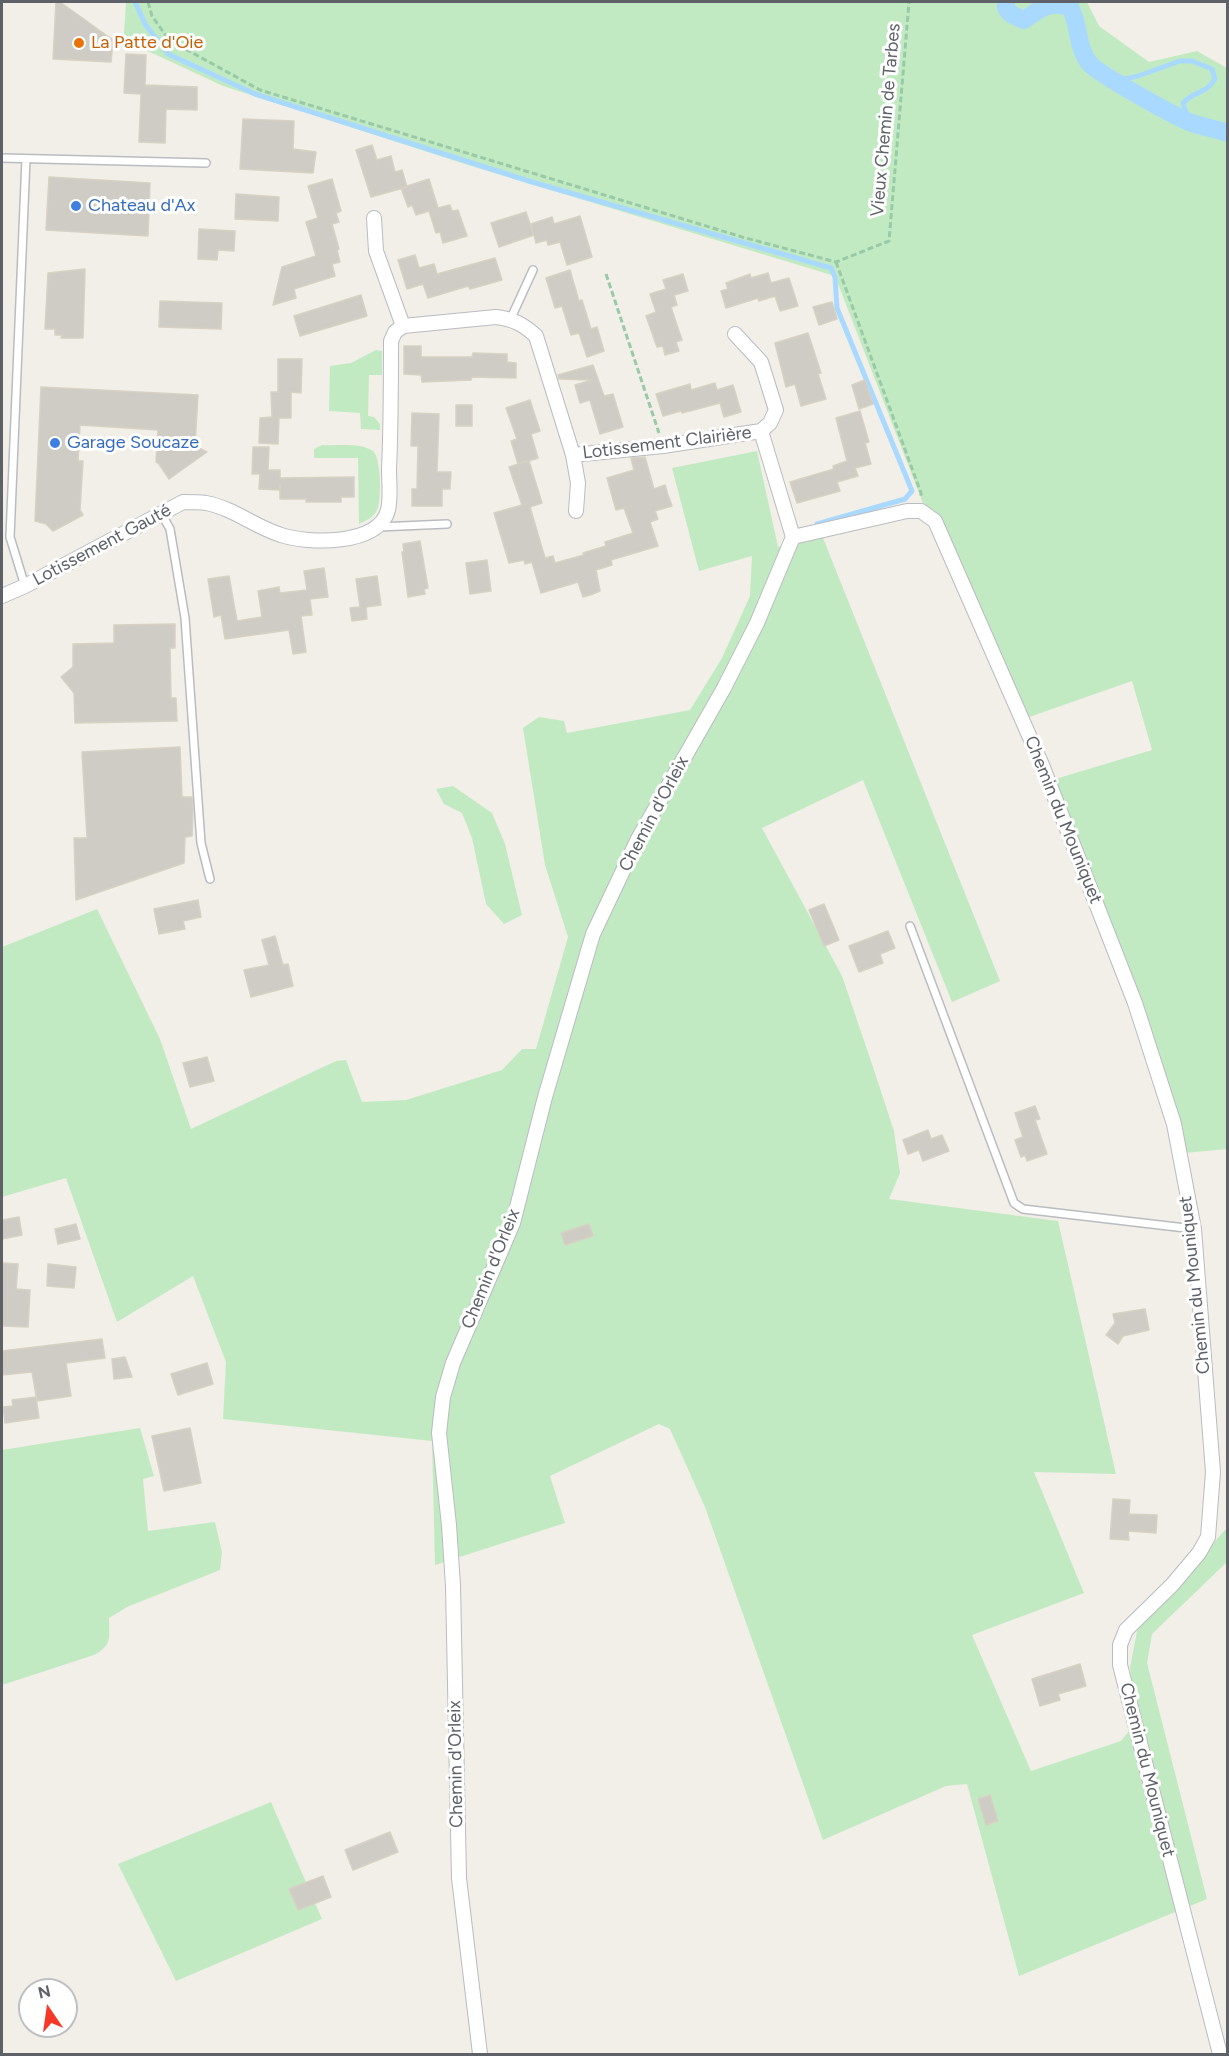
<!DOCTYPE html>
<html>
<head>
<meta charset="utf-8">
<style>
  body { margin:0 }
  #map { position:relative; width:1229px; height:2056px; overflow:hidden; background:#f1efe7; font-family:Figtree,sans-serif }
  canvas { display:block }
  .frame { position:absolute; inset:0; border:3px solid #5e6268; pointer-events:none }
  .north { position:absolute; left:18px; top:1978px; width:60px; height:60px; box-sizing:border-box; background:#fff; border:2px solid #bfc0c3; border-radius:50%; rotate:347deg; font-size:16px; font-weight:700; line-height:24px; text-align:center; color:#5e6268 }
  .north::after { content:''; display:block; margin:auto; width:21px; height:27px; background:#f73827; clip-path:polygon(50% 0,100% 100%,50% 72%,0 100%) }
</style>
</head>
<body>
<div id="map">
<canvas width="1229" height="2056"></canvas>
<div class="frame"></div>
<div class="north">N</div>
</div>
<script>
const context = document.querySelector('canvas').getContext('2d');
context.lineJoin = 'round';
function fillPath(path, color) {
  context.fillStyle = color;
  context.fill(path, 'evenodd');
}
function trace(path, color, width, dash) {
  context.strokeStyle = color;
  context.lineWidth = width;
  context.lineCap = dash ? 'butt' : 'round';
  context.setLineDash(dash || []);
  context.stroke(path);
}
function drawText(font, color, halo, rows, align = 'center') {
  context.font = font + ' Figtree,sans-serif';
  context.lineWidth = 6;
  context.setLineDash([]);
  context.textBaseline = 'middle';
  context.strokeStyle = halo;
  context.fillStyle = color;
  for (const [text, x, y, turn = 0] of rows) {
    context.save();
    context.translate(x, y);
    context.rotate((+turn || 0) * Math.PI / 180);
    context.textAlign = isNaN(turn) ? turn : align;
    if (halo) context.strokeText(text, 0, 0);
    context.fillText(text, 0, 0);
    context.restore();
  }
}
fillPath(new Path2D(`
  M126,2H1087L1099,26L1149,62L1197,51L1227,68V1149L1174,1154L1145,1047L1042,783L1152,750L1132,681L1015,722L926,511L835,276L468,165L223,86L148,51L124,34Z
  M376,350L382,351V375H369L368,416L374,417L380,424V430L361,429L360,413L329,411L330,366L351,363Z
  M322,445C337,446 360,442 373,451C381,457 382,501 377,510C374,517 366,521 359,524L358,458H314V449Z
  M757,451L778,547L821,533L1000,981L952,1002L863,780L762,828L842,976L873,1067L894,1131L900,1173L889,1199L1058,1221L1116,1474L1034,1472L1084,1593L972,1635L1031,1771L1121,1741L1137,1721L1130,1668L1138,1626L1227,1528V1562L1152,1634L1147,1663L1207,1899L1019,1976L967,1784L946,1786L823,1840L705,1507L670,1429L659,1424L550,1476L565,1523L435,1565L432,1441L223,1419L226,1362L193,1276L117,1322L66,1178L2,1197V947L97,909L160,1039L191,1129L336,1061L346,1060L362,1102L406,1100L502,1070L522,1049H536L568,937L545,865L523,728L539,717L564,721L567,733L690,710L722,658L750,596L752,556L699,571L672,468Z
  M453,786L492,813L505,844L522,915L504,924L486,904L472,838L462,813L444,804L436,789Z
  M140,1428L154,1476L143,1479L148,1531L215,1522L222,1552L220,1570L127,1607L109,1618C109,1637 113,1645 94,1655L2,1685V1450Z
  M271,1802L322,1919L176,1981L118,1864Z`), '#c2eac2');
trace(new Path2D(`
  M135,2L145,24L168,54L255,94L532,182L831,268L835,277L837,308L912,491L905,499L817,524
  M1115,81L1138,76L1180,61H1192L1212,69L1215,79C1205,95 1195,90 1183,103L1189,122`), '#a9d9ff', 5);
trace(new Path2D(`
  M1006,2C1004,13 1015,16 1024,20C1042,8 1048,1 1070,7C1080,25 1076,47 1090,64C1099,74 1177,118 1192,123C1203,127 1216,129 1228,133`), '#a9d9ff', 18);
const building = new Path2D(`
  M56,2H60L113,40L111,62L53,59Z
  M126,54L146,55L145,85L197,87V110L166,109L165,143L139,142L141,94L124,93Z
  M243,119L294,121L293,149L316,152L313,173L240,169Z
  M372,145L377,160L391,156L395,172L402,170L407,187L371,197L356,150Z
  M49,177L150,183L148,236L46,230Z
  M332,179L341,211L336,213L339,222L332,224L339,249L337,250L340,262L332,264L335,276L294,289L296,298L273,305L282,267L316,256L306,222L318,218L308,186Z
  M429,179L438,208L450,205L452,211L458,210L467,236L443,243L440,232L436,233L429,211L416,215L412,205L408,207L401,188Z
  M236,194L279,197L278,221L235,219Z
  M526,212L533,233L531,224L552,217L554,224L580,216L592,257L567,265L560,242L548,245L547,240L536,243L534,235L499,247L491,223Z
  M199,229L235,231L234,251L218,250L217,260L198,259Z
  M415,255L419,268L434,264L437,274L495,258L502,280L470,289L468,286L428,298L423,284L407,289L398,260Z
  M85,269L83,338H61L62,335H55V329H45L48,273Z
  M570,270L579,301L582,300L591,329L597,327L604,351L587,357L579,333L571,335L562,306L555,308L546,278Z
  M768,273L771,283L789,278L798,306L780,311L775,296L759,301L758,298L726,308L721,291L728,289L726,283L750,274L751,278Z
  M683,274L688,291L674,295L677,305L671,307L682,340L676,342L679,351L665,355L663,346L657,347L646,316L656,312L650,294L666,289L663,280Z
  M361,295L367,316L300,336L294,316Z
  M160,301L222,303L221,329L159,327Z
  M832,302L837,319L819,325L813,307Z
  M808,333L821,373L818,374L826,399L801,406L795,384L786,387L775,343Z
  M404,346H421V357H472L473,353L507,354V362L516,363V378L472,377L471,380L422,382L421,375L404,374Z
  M278,359H302L301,393L291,392V418H279L278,444L259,443L260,418L272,417L271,392H278Z
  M593,365L604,396L613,394L623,427L600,434L590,400L580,403L575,385L592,380L559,379L558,375Z
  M865,380L873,404L859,409L852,385Z
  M715,383L717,390L733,385L741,412L724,417L720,403L682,413L681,411L663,416L656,394L690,384L691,390Z
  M41,387L198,395L195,446L207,452L169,479L159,464L156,462L158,430L80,425L78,461H83L80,510L83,515L53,531L46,524L35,521Z
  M530,400L540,431L531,434L538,458L529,461L542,503L530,507L545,558L553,556L555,563L584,555L583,553L606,546L605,542L633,533L624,508L616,510L607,478L634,470L631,458L645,457L654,489L665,485L668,495L672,506L655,511L658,519L650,522L658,546L611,560L612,565L596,570L600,591L590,595L583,597L578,582L541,593L532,562L525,564L524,560L509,563L494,513L522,505L509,467L527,461L518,464L511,441L517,439L506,408Z
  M456,405H472V426H456Z
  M860,411L869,442L865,443L871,464L855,468L858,476L837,482L840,491L797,503L790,482L834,469L833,466L847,461L836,418Z
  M412,413L439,414L437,472H451L450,489H442V506H412V489H417L418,446H411Z
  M253,447H269L268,470H280V478L354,477V497H341V502H306V499H280V485V490L259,489L260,474H252Z
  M420,541L428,588L424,589L425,594L408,597L402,552H404L403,544Z
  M487,560L491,591L470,594L466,563Z
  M324,568L328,597L310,599L312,615L301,616L306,652L293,654L289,630L225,639L221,615L214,617L208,579L229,576L237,621L262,617L258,591L279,587L280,593L307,590L304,571Z
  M377,576L381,605L366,607L367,619L352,621L350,608L360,607L356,579Z
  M175,624V648H170L171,698H176L177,721L75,723L74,693L61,677L73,667V644L114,643V625Z
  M180,747L182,797H192L193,809L192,836L185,837L184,863L76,900L74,838H87L82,752Z
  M198,900L201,917L183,921L185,929L159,934L154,909Z
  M824,904L839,940L824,946L809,910Z
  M888,931L895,948L880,954L883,963L859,972L849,946Z
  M275,936L283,965L288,964L293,986L251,997L244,970L269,965L262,940Z
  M207,1057L214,1081L190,1087L183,1063Z
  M1035,1106L1040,1119L1035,1120L1047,1154L1027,1161L1025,1155L1021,1157L1015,1140L1023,1137L1015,1113Z
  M928,1130L931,1139L942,1135L949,1151L923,1161L919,1150L908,1154L903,1140Z
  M19,1217L22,1235L2,1239V1220Z
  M76,1224L80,1239L58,1244L55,1229Z
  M589,1224L593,1236L565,1245L561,1233Z
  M2,1263L18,1264L16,1289L30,1290L28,1327L2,1326Z
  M48,1264L76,1267L74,1288L47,1286Z
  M1145,1309L1149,1330L1123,1336L1118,1344L1106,1335L1115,1323L1113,1314Z
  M102,1339L105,1358L66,1363L71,1396L37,1401L32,1372L2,1375V1351Z
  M125,1357L132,1377L114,1379L112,1359Z
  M207,1363L213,1384L178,1395L171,1374Z
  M36,1397L39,1418L5,1423L3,1407L13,1406L12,1400Z
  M190,1428L201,1483L164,1491L152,1436Z
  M1113,1499L1130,1500L1129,1514L1157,1515L1156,1533L1128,1531L1129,1540L1110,1539Z
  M1080,1664L1086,1686L1058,1694L1060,1700L1040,1706L1032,1679Z
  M990,1795L998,1821L986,1825L978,1799Z
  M390,1832L398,1852L353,1870L345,1850Z
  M323,1876L331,1897L298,1910L289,1889Z`);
fillPath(building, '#ceccc5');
trace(building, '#d7d1c4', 1.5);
const service = new Path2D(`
  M2,158L206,163
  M511,318L533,270
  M161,513L170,529L185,618L201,843L210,879
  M378,527L447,524
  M25,586L10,537L26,159
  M910,926L1014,1203L1023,1209L1194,1229`);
const minor = new Path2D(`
  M403,326L496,317C513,319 523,324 536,336L573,455L578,483L576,511
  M735,334L761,362L776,410L770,423L761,431
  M573,455L663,446L761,431L793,537
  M793,537L907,511H921L935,521L1042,765L1135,1003L1174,1124L1194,1229L1213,1472L1208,1537L1199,1553L1172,1585L1126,1630L1120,1645V1665L1220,2054
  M2,596L25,586L183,502C190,502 198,502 206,503C233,508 255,527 281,535C308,544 379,546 388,510C391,498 389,482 389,469C391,426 391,384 391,341L395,332L403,326L376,251L374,218
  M480,2054L459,1878L453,1586L449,1525L439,1433L443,1397L453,1363L513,1223L545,1097L593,934L638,839L724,688L757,623L793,537`);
trace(service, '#b9bcc1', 10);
trace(minor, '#b9bcc1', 16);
trace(new Path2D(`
  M148,2L152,16L169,40L260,90L742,237L836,262L889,241L909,2
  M836,262L921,493V497
  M606,274L659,433`), '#99c9a7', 3, [6, 3]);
trace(service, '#fff', 7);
trace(minor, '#fff', 14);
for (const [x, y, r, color] of [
  [79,43,6,"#e8710a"],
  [76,206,6,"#3f7fe0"],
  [55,443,6,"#3f7fe0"]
]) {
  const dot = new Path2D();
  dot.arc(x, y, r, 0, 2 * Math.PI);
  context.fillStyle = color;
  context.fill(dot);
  trace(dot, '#fff', 2);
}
drawText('18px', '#c56008', '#fff', [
  ["La Patte d'Oie",91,43]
], 'left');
drawText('18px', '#5e6268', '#fff', [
  ["Vieux Chemin de Tarbes",886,120,-85],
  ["Lotissement Clairière",667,443,-7],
  ["Lotissement Gauté",102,545,-28],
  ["Chemin d'Orleix",654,814,-62],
  ["Chemin du Mouniquet",1063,820,68],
  ["Chemin d'Orleix",491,1269,-68],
  ["Chemin du Mouniquet",1195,1285,-96],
  ["Chemin d'Orleix",456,1764,-91],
  ["Chemin du Mouniquet",1147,1770,76]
]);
drawText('18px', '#366cbe', '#fff', [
  ["Chateau d'Ax",88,206],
  ["Garage Soucaze",67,443]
], 'left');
</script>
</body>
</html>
